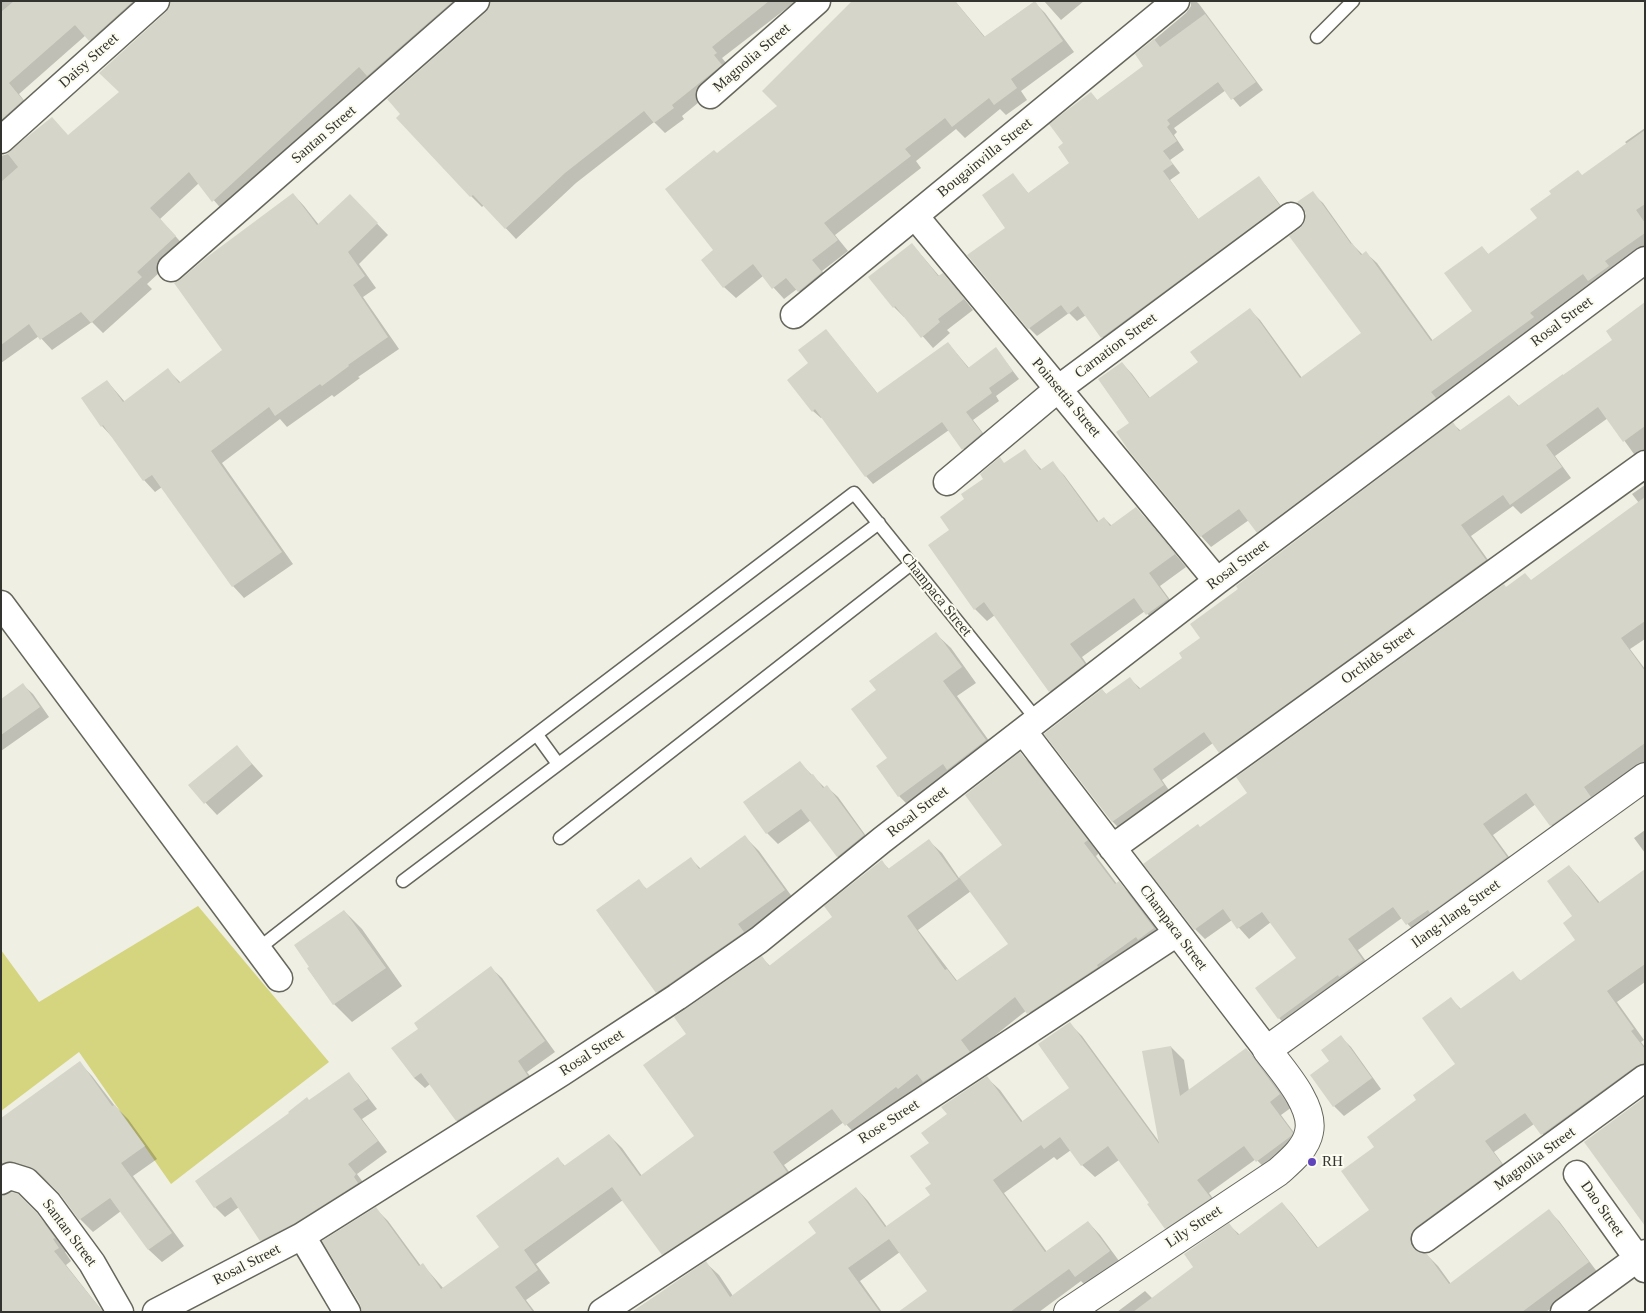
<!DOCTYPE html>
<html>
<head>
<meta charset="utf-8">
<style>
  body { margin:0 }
  #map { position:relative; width:1646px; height:1313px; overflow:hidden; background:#efefe3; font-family:"Times New Roman",serif }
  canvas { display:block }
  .frame { position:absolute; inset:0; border:2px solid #33332f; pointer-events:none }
</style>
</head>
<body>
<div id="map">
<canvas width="1646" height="1313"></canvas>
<div class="frame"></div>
</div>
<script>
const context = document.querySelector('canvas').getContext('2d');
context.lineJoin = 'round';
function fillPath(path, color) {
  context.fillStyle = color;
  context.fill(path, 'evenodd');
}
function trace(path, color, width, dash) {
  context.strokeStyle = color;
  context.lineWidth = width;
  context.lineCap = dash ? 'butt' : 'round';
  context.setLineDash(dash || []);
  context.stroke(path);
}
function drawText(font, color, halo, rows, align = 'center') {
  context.font = font + ' "Times New Roman",serif';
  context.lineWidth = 4;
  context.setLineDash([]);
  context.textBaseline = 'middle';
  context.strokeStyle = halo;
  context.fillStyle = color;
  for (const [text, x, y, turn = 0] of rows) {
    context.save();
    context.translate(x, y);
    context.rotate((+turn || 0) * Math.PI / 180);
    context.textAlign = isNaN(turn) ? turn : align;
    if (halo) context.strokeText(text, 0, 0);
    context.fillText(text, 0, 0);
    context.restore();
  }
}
fillPath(new Path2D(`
  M198,906L329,1062L171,1184L79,1052L1,1111V950L39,1002Z`), '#d5d47f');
fillPath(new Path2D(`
  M1,1H156L101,51L86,35L19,94L33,112L1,140Z
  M172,1H476L224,212L199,183L160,219L186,248L147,284L152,289L103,333L92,322L52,350L39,336L1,363V156L68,136L120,92L172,6Z
  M510,1H796L722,58L727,64L731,76L682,116L684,119L665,133L654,122L576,183L516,239L484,205L482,207L471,196L398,118L492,6Z
  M955,1L985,37L1034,2L1045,13L1074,52L1021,91L1027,100L1006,115L1000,109L965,138L956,129L916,161L921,168L835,235L848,251L822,271L833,284L810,303L797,289L784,299L763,276L736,298L724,287L715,250L717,154Z
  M1044,1H1084L1061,20Z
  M1191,1H1196L1199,4L1263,90L1240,107L1226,90L1174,128L1177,132L1174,135L1184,150L1170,160L1180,173L1170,180L1199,220L1259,178L1266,186L1287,214L1110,345L1102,337L1086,315L1077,321L1069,313L1037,336L1029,328L1007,228L1013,175L1029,194L1071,164L1065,143L1091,93L1098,101L1145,67L1136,55L1186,13L1191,6Z
  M1645,128V251L1268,542L1249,520L1211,547L1201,536L1130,424L1122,363L1132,374L1150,398L1200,363L1250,310L1260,320L1302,378L1363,334L1301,229L1306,222L1312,193L1323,203L1353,245L1363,255L1366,253L1377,263L1433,341L1474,312L1482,247L1489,255L1539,218L1583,176L1627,144L1625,142Z
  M293,194L304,206L319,225L361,207L388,235L359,264L376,288L363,297L399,349L358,377L360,378L334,397L332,395L287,427L280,419L222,463L293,564L244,598L233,586L162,487L155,492L144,480L113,438L102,426L107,381L125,402L168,370L181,383L224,351Z
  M912,244L940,277L943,275L953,285L973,310L947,330L950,333L933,348L905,316L904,317L894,307Z
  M1645,304V464L1634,454L1608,418L1555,456L1571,478L1521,514L1513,506L1471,536L1496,571L1230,762L1213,743L1162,780L1173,796L1123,832L1113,822L1046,734L1102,690L1107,695L1130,679L1141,689L1184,658L1202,638L1240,589L1453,424L1461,431L1509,396L1520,407L1614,340Z
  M826,330L878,394L948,343L969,368L996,349L1019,379L996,396L999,401L973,420L989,441L970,457L949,430L873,484L866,476L823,417L821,418L813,411L789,380L810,364Z
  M1024,451L1042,470L1052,463L1064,475L1099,522L1104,518L1112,526L1136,509L1148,521L1186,567L1160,586L1179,612L1159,627L1145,611L1082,657L1096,677L1062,703L1050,691L995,615L987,621L975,609L951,530L966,500L1005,464Z
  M1645,485V639L1630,649L1645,669V766L1641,763L1594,798L1562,836L1551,825L1536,804L1493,835L1517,868L1418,935L1402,918L1358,950L1373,971L1289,1029L1279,1018L1297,958L1271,922L1249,939L1232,920L1205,939L1195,929L1201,828L1249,794L1506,588L1532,581L1639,503L1632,494Z
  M936,634L951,648L976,683L957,696L1000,756L914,811L899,796L878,766L889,758L878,691Z
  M23,685L33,694L49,717L1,751V701Z
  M237,747L263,776L217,815L190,786Z
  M1020,754L1033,766L1099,853L1096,856L1117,884L1119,883L1131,895L1166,941L1041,1025L1027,1010L973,1053L859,1138L844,1122L784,1165L799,1185L675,1267L663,1254L623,1200L536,1264L550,1283L526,1300L535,1312H363L376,1209L388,1221L421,1266L423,1265L444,1289L501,1247L557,1158L566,1167L609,1135L622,1148L642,1176L696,1136L688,1034L762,958L770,966L833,917L881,861L890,870L929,841L942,853L959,878L1004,846ZM971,891L1009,944L958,982L918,930Z
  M800,763L825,788L827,787L838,797L874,847L848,867L838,857L811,820L778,844L767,833L745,803Z
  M1645,830V853L1634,838Z
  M745,837L759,851L798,905L671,1006L657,992L638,881L648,890L691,859L701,869Z
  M1569,866L1579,877L1600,903L1645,870V982L1617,1002L1644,1040L1641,1042L1645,1047V1077L1552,1145L1534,1124L1494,1152L1511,1175L1422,1243L1420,1251L1421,1254L1427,1255L1438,1266L1451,1284L1549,1211L1559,1221L1598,1273L1546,1312H1117L1145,1291L1153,1299L1195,1267L1229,1225L1240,1235L1282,1203L1292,1214L1319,1249L1371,1211L1376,1147L1418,1100L1457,1064L1451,999L1462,1010L1512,973L1521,981L1577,941Z
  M344,911L362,929L402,986L352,1022L334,1004L308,969Z
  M491,968L502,978L555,1052L527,1072L538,1087L468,1131L457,1121L430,1084L425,1088L414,1078L420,1029Z
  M1069,1023L1082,1036L1160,1143L1171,1047L1184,1060L1189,1091L1246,1049L1259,1062L1292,1107L1281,1115L1304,1146L1270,1174L1256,1159L1209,1193L1222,1211L1178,1240L1166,1228L1150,1203L1119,1160L1095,1177L1082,1165L1071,1150L1057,1160L1054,1157L1004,1193L1047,1252L1088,1222L1100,1235L1122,1265L1089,1289L1081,1281L1039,1312H900L928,1291L900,1252L860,1281L882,1312H632L706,1263L719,1275L733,1296L818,1233L856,1188L868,1201L887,1227L932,1195L933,1184L930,1143L948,1115L987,1078L1000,1090L1023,1122L1071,1088Z
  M1341,1037L1351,1047L1381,1089L1344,1116L1334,1106Z
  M80,1063L92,1076L115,1106L128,1119L157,1159L133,1176L184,1246L162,1262L149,1250L121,1211L93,1232L80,1219L61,1193L44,1179L22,1173L1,1185V1120Z
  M348,1074L358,1084L377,1109L362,1119L387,1152L357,1174L365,1185L271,1250L261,1240L239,1207L225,1217L215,1207L197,1181Z
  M17,1195L49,1227L67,1251L65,1252L71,1261L66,1265L103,1312H1Z`), '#0003');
fillPath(new Path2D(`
  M14,1H133L89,41L75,25L9,83L23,100L1,120V12Z
  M171,1H453L367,76L359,67L212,202L189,172L150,208L176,236L137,272L142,277L91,323L81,312L40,340L29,324L1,345V182L18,167L7,153L52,117L68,135L119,92L99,73L166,12L170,6Z
  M491,1H769L712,47L717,53L714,55L722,65L672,105L674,108L654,123L644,111L565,173L505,229L473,195L470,197L396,118L400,114L387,99L486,12L490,6Z
  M852,1H955L984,37L1035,1L1063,41L1011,79L1017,88L994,105L989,98L952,127L945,118L905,149L911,156L824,223L838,240L812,260L822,272L798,292L786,278L772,289L753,264L723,288L701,260L713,250L665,189L714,150L717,153L777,106L762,91Z
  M1205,14L1256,82L1231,100L1218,82L1167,120L1170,124L1167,127L1177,141L1163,151L1173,164L1163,171L1198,219L1259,176L1280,206L1101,338L1078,306L1068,314L1061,305L1028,329L967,255L1005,228L982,195L1013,173L1028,193L1069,163L1058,147L1063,143L1049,124L1091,92L1097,100L1143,66L1135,54L1154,39L1160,47Z
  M1645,130V204L1636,210L1645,223V233L1605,261L1609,266L1588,281L1583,274L1530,313L1534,317L1431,392L1436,398L1257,533L1239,509L1200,537L1129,451L1116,432L1129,423L1098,379L1122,362L1149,398L1198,362L1190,352L1250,308L1300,378L1361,333L1289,236L1300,228L1305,221L1306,214L1303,207L1297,202L1313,191L1351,244L1352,243L1361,255L1366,251L1431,341L1472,311L1444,273L1482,246L1488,254L1537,218L1530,209L1551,194L1549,191L1578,170L1582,175Z
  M293,193L317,225L350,194L378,223L348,252L365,276L353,285L388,337L348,365L349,366L322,386L320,384L275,416L269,407L211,451L282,552L232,587L152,475L143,481L103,425L101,427L81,398L107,380L123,402L168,368L179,383L222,350L174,283L181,279L207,257Z
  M912,243L938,276L943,273L964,299L938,319L940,322L921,338L895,306L893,308L868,277Z
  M1645,302V426L1623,442L1598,407L1546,445L1562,467L1510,505L1503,495L1461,525L1486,560L1219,753L1204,732L1153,769L1164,785L1112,822L1044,734L1102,689L1106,694L1130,677L1139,689L1182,658L1179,653L1200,638L1190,624L1238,589L1236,586L1453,422L1459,431L1509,395L1518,406L1563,374V375L1612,340L1606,331Z
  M826,329L877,393L948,342L968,368L996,347L1013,371L989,388L992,393L966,412L982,433L962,450L942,422L865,477L815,409L812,412L787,380L808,363L798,350Z
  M1025,449L1040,470L1053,461L1097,522L1104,517L1110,526L1136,507L1175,554L1149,573L1168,599L1146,615L1134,598L1070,644L1085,664L1049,692L984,602L974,610L928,545L949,530L940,517L964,499L961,494L983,479L980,474L1000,457L1004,463Z
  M1645,497V621L1621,638L1645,671V743L1584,787L1591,797L1550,826L1526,793L1483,824L1507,857L1430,913L1428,910L1406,925L1393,907L1348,939L1363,960L1339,977L1338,975L1278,1019L1255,988L1296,958L1262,912L1237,929L1223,909L1194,930L1143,864L1198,824L1200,827L1247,793L1236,777L1504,584L1506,587L1525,573L1531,580Z
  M936,632L962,667L943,681L986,740L947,770L943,764L898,797L876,766L887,758L851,709L876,690L869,681Z
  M23,683L40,707L1,735V699Z
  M237,745L252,764L204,804L188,785Z
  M1020,752L1088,840L1084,843L1115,884L1119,881L1154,928L1138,940L1136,937L1097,965L1098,967L1027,1014L1015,997L961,1040L970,1052L923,1082L917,1074L898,1089L896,1087L845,1126L832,1109L773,1152L787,1172L662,1255L612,1187L524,1250L538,1270L515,1287L533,1312H362L360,1304L322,1241L376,1207L419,1266L423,1263L441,1289L499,1247L476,1216L558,1157L564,1166L609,1134L640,1176L694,1136L643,1065L686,1034L674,1017L762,956L769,966L832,917L824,906L882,860L888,869L929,839L958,879L907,916L945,970L947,969L956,981L1008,944L959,877L1002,845L965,795Z
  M800,761L811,775L813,774L823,788L827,785L864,835L837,857L801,809L766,834L743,802Z
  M745,835L785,890L738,924L744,932L656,993L596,910L639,879L646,889L691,857L699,869Z
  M1569,865L1598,903L1645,869V964L1607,991L1634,1029L1631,1031L1645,1049V1063L1636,1066L1541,1135L1525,1113L1485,1141L1502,1164L1416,1227L1412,1233L1410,1240L1413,1247L1419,1252L1427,1254L1449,1284L1549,1209L1589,1262L1522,1312H1133L1193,1267L1184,1254L1229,1223L1238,1235L1282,1202L1317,1248L1369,1210L1341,1171L1374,1147L1367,1137L1416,1100L1413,1095L1455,1064L1422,1018L1451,997L1460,1009L1513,971L1520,981L1575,940L1563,923L1572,916L1547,881Z
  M344,910L386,968L333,1005L307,968L309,967L294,945Z
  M491,966L545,1041L518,1061L528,1076L456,1121L421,1073L414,1078L391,1048L418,1029L414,1023Z
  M1070,1022L1159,1144L1142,1051L1171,1046L1180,1096L1246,1048L1280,1094L1270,1102L1293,1133L1291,1136L1256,1162L1244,1146L1197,1180L1211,1198L1165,1229L1147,1204L1149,1203L1108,1146L1081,1166L1060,1137L1044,1149L1041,1145L993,1180L1045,1252L1088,1221L1110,1251L1075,1277L1069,1269L1010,1312H898L927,1291L889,1239L848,1268L880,1312H632L706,1261L730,1297L816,1233L808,1222L856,1187L885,1227L930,1195L925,1188L931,1184L910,1156L929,1143L921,1133L947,1114L941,1107L987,1076L1021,1122L1069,1088L1038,1044Z
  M1341,1035L1372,1078L1333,1107L1310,1075L1329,1061L1321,1050Z
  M80,1061L112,1106L115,1105L145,1146L121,1163L172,1233L148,1250L110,1198L79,1220L60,1194L36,1170L14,1162L8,1161L1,1164V1118Z
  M349,1072L368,1099L353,1109L378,1141L348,1164L356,1174L354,1177L358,1183L295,1223L260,1241L231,1197L214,1208L195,1181L289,1113L288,1112L307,1097L309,1100Z
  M1645,1097V1226L1584,1142Z
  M12,1192L18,1194L37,1213L55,1238L53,1239L59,1248L54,1251L103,1312H1V1196Z`), '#d5d5c9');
const lane = new Path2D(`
  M1317,37L1353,1
  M537,735L558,764
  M560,838L911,564
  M403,881L879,523
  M258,949C455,794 655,645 854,493L1037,720`);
const street = new Path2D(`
  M710,95L817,1
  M1,140L156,1
  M915,216L1217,581
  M171,268L476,1
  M794,315L1176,1
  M947,482L1058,389L1291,216
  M1,604L279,978
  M1023,731L1267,1050
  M1112,848L1645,464
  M1577,1174L1645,1269
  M1,1181L10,1176L26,1181L48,1203L92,1263L120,1312
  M302,1236L347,1312
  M1425,1239L1645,1078
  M156,1312L302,1236L561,1073L677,997L759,940L882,840L1217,581L1645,260
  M602,1312L1177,933
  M1564,1312L1645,1253`);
const secondary = new Path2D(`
  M1068,1312L1278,1172C1289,1162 1306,1149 1309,1132C1315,1106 1282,1070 1267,1050L1645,777`);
trace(lane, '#66665c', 15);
trace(street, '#66665c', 29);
trace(secondary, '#66665c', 30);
trace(lane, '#fff', 12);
trace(street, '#fff', 26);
trace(secondary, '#fff', 28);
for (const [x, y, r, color] of [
  [1312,1162,5,"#5f44bc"]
]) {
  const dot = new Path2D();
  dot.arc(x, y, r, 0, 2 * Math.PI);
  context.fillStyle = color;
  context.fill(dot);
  trace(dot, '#fcfcf0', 2);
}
drawText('15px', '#33332f', '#fcfcf0', [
  ["Magnolia Street",752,58,-41],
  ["Daisy Street",89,61,-42],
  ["Santan Street",324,135,-41],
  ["Bougainvilla Street",985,158,-39],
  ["Rosal Street",1562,322,-37],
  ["Carnation Street",1116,346,-37],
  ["Poinsettia Street",1066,398,50],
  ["Rosal Street",1238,565,-37],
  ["Champaca Street",936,595,51],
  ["Orchids Street",1378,656,-36],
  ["Rosal Street",918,812,-38],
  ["Ilang-Ilang Street",1456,914,-36],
  ["Champaca Street",1173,928,53],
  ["Rosal Street",592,1053,-33],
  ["Rose Street",889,1122,-33],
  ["Magnolia Street",1535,1159,-36],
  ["Dao Street",1602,1209,55],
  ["Lily Street",1194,1227,-34],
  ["Santan Street",69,1233,53],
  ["Rosal Street",247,1265,-27]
]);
drawText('15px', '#33332f', '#fcfcf0', [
  ["RH",1322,1162]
], 'left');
</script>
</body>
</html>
